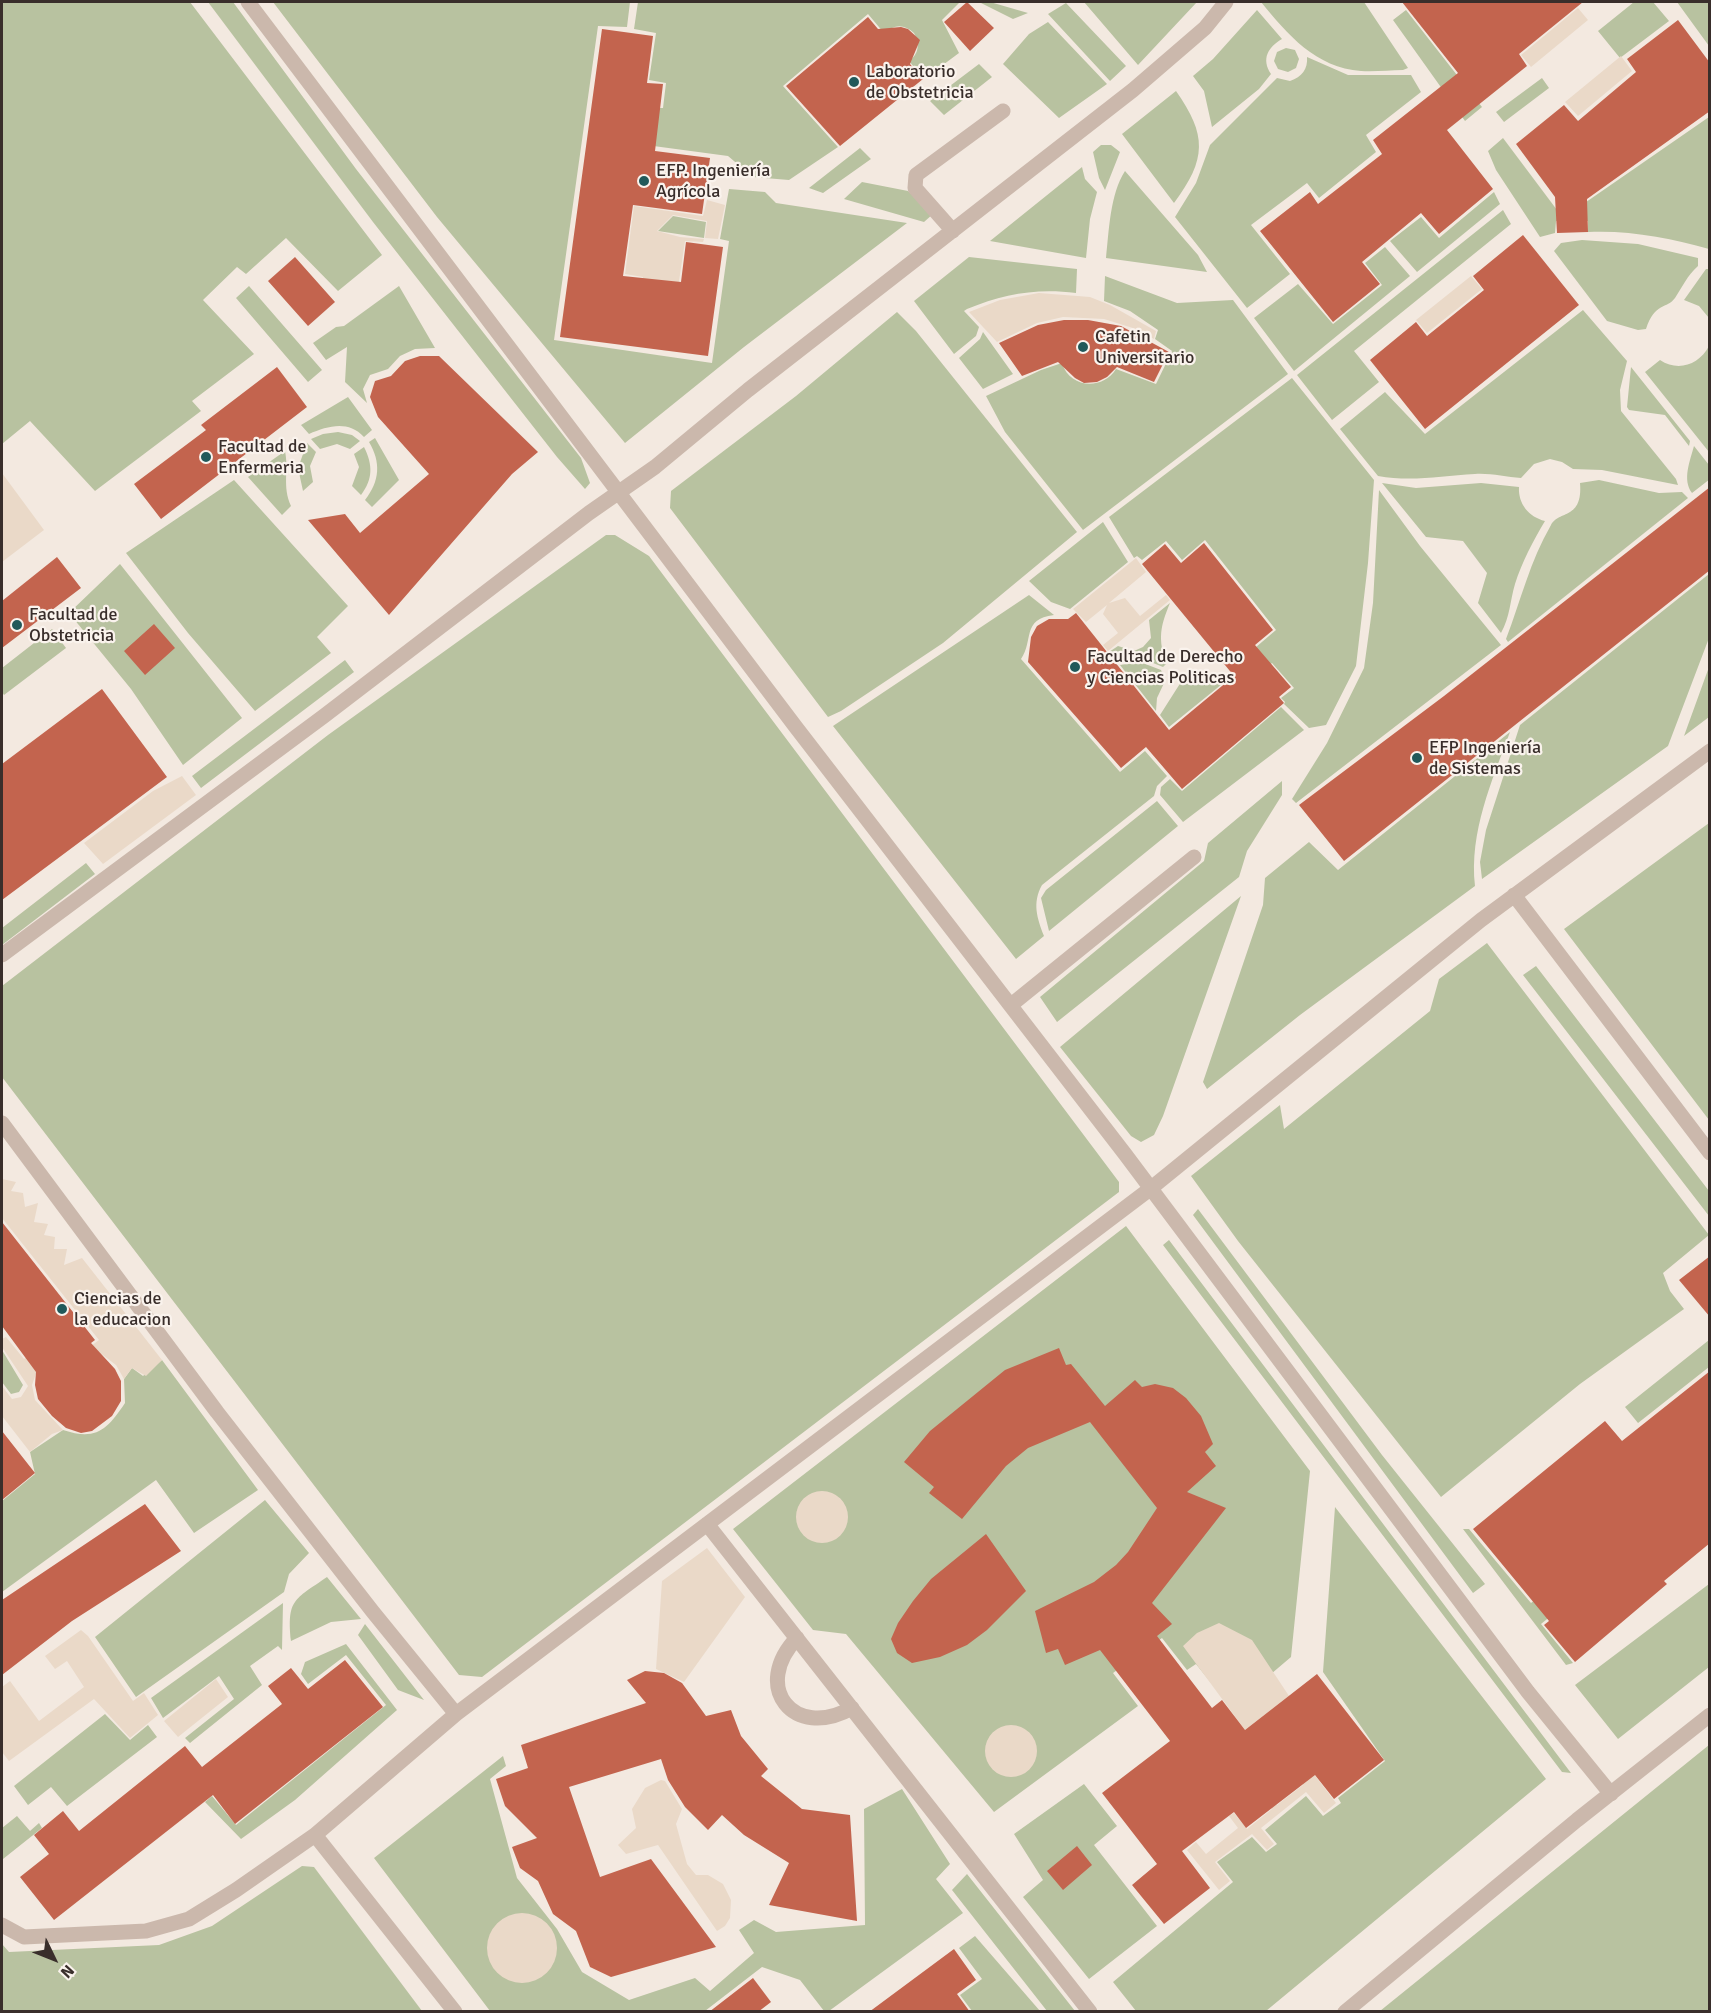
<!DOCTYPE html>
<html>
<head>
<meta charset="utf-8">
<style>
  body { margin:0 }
  #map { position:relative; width:1711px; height:2013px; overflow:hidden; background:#f3e9e0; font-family:Signika,sans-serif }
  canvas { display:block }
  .frame { position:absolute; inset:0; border:3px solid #392e2b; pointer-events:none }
  .north { position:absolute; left:24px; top:1929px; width:60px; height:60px; -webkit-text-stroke:4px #faf3ed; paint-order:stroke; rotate:133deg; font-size:16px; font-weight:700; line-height:24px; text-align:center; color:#392e2b }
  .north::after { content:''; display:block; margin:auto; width:21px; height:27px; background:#392e2b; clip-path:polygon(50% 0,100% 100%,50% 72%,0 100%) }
</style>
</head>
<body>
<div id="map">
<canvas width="1711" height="2013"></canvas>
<div class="frame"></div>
<div class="north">N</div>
</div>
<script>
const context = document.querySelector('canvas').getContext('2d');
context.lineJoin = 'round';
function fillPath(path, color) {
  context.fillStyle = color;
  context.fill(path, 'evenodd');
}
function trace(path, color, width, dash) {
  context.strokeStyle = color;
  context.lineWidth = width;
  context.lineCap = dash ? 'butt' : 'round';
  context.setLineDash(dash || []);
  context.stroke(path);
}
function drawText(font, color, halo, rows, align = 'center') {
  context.font = font + ' Signika,sans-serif';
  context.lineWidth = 4.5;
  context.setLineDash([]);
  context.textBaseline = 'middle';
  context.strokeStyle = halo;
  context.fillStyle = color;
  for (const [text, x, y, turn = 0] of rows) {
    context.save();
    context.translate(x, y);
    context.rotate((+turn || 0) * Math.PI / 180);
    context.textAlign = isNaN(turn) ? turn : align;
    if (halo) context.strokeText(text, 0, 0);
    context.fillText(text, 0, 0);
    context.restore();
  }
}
fillPath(new Path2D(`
  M2,2H190L382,255L338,291L286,238L246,274L237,267L203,300L254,354L192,401L201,411L95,491L30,421L2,444Z
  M208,2H233L356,169L581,458L590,483L585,489L557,457L373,222Z
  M273,2H630L627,27L598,26L554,340L712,363L729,241L720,239L729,189L765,192L776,203L907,223L744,347L625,443L437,217Z
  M638,2H960L942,20L959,53L924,79L909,61C919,54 920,44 914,33C904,24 895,24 884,33L868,14L783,86L838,147L789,180L753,177L728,156L646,145L651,108H663L666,83L649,80L656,33L634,29Z
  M979,2H990L1028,13L1013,19Z
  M1084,2H1197L1138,65Z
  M1261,2H1364L1408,68L1403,70C1389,70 1375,72 1361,71C1316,68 1287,34 1261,2Z
  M1634,2H1653L1669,21L1620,58L1598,31Z
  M1677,2H1709V46Z
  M1066,3L1126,66L1110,81L1048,14Z
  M1257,10L1282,39C1268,47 1261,59 1271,74L1259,89L1212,127L1204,91L1193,76L1213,59Z
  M1406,10L1482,107L1465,121L1393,20Z
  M1048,22L1107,84L1059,118L1003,64L1029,34Z
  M1286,48L1295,50L1299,59L1296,68L1288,72L1278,69L1274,61L1277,52Z
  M1307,57L1348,75H1411L1421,92L1366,135L1376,152L1319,198L1307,183L1251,225L1290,274L1247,308L1175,217L1196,183L1210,145L1277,78L1290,81C1302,77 1308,69 1307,57Z
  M979,64L992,77L944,115L930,101Z
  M1542,78L1549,88L1504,122L1496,112Z
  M1176,91C1207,135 1207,159 1174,203L1122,134Z
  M1709,117V249C1671,238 1629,230 1588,232V221H1556L1555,233L1540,237L1496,170L1488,151L1503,138L1563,218Z
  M1101,145H1111L1120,152L1105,190L1099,178L1093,152Z
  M860,148L871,159L823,193L809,188Z
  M1082,167L1085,179L1097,192L1090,219L1086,258L990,241Z
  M1125,171L1198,255L1207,272L1106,258C1109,231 1110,194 1125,171Z
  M862,182L908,191L933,214L924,222L844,199Z
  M1494,192L1500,204L1417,272L1390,241L1421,217L1439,238Z
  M1503,210L1511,224L1354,351L1379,382L1332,420L1297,375Z
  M673,216L706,222L704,238L658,231Z
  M1582,240L1638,244L1698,258V266C1687,276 1683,286 1675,298C1667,309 1655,302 1646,329L1638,330L1607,321L1554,251L1561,243Z
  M1385,247L1410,276L1294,371L1254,318L1298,284L1333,324L1382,285L1365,263Z
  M969,257L1077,269L1076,293C1036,288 1004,294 967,309L964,311L979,327L976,336L954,354L914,301Z
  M1706,269H1709V318L1699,306L1684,300Z
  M1105,276L1177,303L1233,300L1288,374L1083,530L1005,432L986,396L1041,370L1062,363C1070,389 1103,390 1116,369L1156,384L1172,351L1155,339L1158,330L1130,311L1104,301Z
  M249,286L322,370L308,382L236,298Z
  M399,286L435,348L415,349L400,356L388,369L370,375L363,389L367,403L345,382L347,347L326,360L313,343L336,327L344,326Z
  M1583,310L1627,361L1620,390L1621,411L1676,479L1678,485L1602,470L1573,469L1562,462L1550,459L1534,464L1521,478C1506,477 1490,473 1475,474C1441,476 1411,482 1378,476L1340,429L1385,392L1425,434Z
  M897,312L916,331L1077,532L943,643L841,711L828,717L670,508L671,491L796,396Z
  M983,332L1013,374L983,389L959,358L980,339Z
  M1709,346V452L1645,372L1660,360C1678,372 1699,365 1709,346Z
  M1631,367L1690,441L1689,446L1665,415L1629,410L1627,407Z
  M1292,378L1374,480L1368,563L1356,666L1326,725L1309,728L1284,704L1285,702L1281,698L1294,688L1272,663L1257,675L1242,659L1276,630L1205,540L1182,560L1166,541L1142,560L1137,556L1134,558L1109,517Z
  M348,397L372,430L364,437C348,420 328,426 309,434L301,425Z
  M338,432L352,435L360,441L350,449L337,444L320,449L311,439L323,434Z
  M375,438L399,480L372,507L365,500C380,481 381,462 369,442Z
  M307,443L316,452L310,466L313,482L303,491L298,468Z
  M1694,446L1709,465L1710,479L1692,493C1682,480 1690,461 1694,446Z
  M364,447C373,465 373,479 361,495L352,486L359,467L354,454Z
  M285,451C289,471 282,486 291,506L282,515L248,477Z
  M234,480L348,606L317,637L331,653L255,711L188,633L126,553Z
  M1599,480L1659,493L1682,492L1688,498L1508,642L1506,639C1521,600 1530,561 1551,525C1559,510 1583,520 1580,483Z
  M1382,483L1416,488L1481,483L1519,487C1518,504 1529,517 1545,521C1533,541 1522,562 1515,584C1510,601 1510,617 1501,633L1478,603L1487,573L1463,541L1426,537Z
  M1379,490L1420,546L1501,645L1296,803L1292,799L1327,743L1364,668L1373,603Z
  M1103,522L1128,562L1070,609L1051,602L1029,581Z
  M606,535H615L649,556L1119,1182V1192L482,1677L459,1675L2,1077V986L328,735Z
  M120,564L242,718L183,765L131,689L69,613Z
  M1709,574V638L1668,746L1482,879L1480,862L1486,830L1520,725Z
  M1029,595L1054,615C1021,619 1034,641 1021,659L1120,772L1145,751L1167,776L1157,786L1154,796L1042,885C1032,903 1037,918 1044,936L1016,959L833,726Z
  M1170,603C1160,627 1158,638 1166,664L1163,667L1141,658L1117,661L1109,652L1118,646L1134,651L1143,647L1151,638L1149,620Z
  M52,629L66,648L4,695L2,692V668Z
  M345,660L354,672L201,788L192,776Z
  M1140,662L1161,670L1165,681L1157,698L1156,711L1120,665Z
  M1709,666V717L1684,736L1709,667Z
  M1232,676L1169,727L1160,715L1181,682Z
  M1281,707L1304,730L1183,822L1160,795L1161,787L1170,779L1182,791Z
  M1510,732C1492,781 1469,832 1475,886L1300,1015L1207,1089L1203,1082L1263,905L1265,878L1309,842L1338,870Z
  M1282,781V795L1247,851L1239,877L1057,1022L1040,997L1204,861L1208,843Z
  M1157,801L1178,826L1049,931L1041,898L1046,890Z
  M1709,823V1120L1564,929Z
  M86,863L95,874L2,945V928Z
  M1241,896L1163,1116L1154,1135L1141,1142L1131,1136L1060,1047Z
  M1487,943L1709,1235L1663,1273L1670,1291L1684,1309L1580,1384L1441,1497L1238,1241L1191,1176L1280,1105L1284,1129L1430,1011L1439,979Z
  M1536,966L1709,1191V1216L1523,975Z
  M1198,1209L1382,1455L1485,1584L1473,1593L1193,1215Z
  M1126,1226L1310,1471L1291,1657L1231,1708L1196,1664L1187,1670L1162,1638L1113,1673L1138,1706L994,1812L846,1634L813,1630L733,1529Z
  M1169,1240L1571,1773L1562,1772L1163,1245Z
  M1709,1340V1367L1638,1423L1625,1407Z
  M2,1350L23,1385L19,1392L11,1394L2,1382Z
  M162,1360L258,1490L194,1533L156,1480L2,1592V1501L35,1474L30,1452L63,1430C96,1441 107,1430 125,1403L124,1379L132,1368L143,1376Z
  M265,1500L309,1553L289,1574L284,1592L136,1697L95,1637Z
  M1335,1507L1546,1779L1266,2011H1136L1113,1982L1233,1882L1217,1862L1252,1837L1266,1852L1277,1844L1265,1830L1306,1796L1323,1816L1341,1803L1338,1798L1385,1761L1323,1672Z
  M1463,1529H1469L1531,1603L1565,1575L1580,1592L1541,1624L1573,1663L1566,1665Z
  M327,1577L361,1619L331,1622L291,1641C287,1599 294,1600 327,1577Z
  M1709,1584V1667L1618,1739L1575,1685Z
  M283,1603L282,1650L278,1646L250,1666L262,1685L190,1743L185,1738L234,1699L219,1676L163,1718L151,1698Z
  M365,1624L424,1700L398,1690L358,1635Z
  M346,1644L397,1710L295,1800L241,1839L205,1802L212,1796L236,1825L386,1705L346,1655L308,1684L301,1674L305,1662Z
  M105,1714L130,1740L148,1725L157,1737L67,1806L51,1787L28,1805L14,1786Z
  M1709,1745V2011H1380Z
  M503,1756L506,1766L490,1779L517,1878L557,1929L582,1972L629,2000L695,1978L710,1991L754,1953L739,1930L754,1920L776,1932L865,1925L864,1809L902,1789L950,1864L936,1879L963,1913L829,2011H824L800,1980L762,1967L705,2011H490L374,1858Z
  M1084,1784L1117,1826L1094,1845L1157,1926L1089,1979L1023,1897L1043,1880L1014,1834Z
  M17,1816L30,1831L39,1823L42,1828L3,1859L2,1828Z
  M302,1866L314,1867L422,2011H2V1944L9,1952L159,1945L212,1926Z
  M967,1874L1075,2011H1047L952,1890Z
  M975,1936L1040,2011H972L960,1995L982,1979L959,1948Z`), '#b8c2a0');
fillPath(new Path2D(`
  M1578,8L1588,20L1531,67L1521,55Z
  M1621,56L1632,71L1578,116L1565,102Z
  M707,200L725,205L718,239L705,238L707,221L673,215L657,231L680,237L704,239L703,242L685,241L676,301L641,296L643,277L625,274L634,206L703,216Z
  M1471,276L1482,289L1427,333L1416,320Z
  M1039,293L1090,297L1110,305L1156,331L1154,339L1136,329L1104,319L1063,317L1037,323L997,342L969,312L1000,300Z
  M2,473L44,530L2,562Z
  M1136,558L1146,572L1109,603L1125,598L1140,616L1166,595L1170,600L1108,651L1103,645L1118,633L1103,614L1107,605L1086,622L1073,609Z
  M182,776L196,795L103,864L84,843L153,791Z
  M2,1179L16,1182L11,1191L23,1193L25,1207L38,1203L34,1222L48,1224L44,1235L55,1237L54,1249H67L64,1265L82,1258L162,1360L146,1376L132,1368L124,1379L116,1365L91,1346L99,1340L2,1218Z
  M6,1337L24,1359L33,1353L40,1362L32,1385L35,1400L63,1430L52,1434L30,1452L2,1416V1386L12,1399L21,1397L28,1386L2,1347V1339Z
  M796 1517a26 26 0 1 1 52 0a26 26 0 1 1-52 0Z
  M707,1548L745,1597L684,1682L656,1669L662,1581Z
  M1219,1623L1252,1640L1289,1696L1245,1730L1183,1646L1197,1633Z
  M81,1630L88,1636L133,1701L144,1693L158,1715L130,1738L94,1699L9,1761L2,1752V1687L10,1681L39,1721L84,1687L67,1661L55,1669L45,1656Z
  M216,1679L228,1697L178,1737L164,1721Z
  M985 1751a26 26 0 1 1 52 0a26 26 0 1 1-52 0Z
  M1304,1761L1336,1803L1324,1813L1306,1792L1261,1828L1274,1844L1267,1850L1252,1834L1215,1862L1230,1881L1219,1890L1187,1850L1196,1842L1206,1854L1238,1828L1229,1816L1234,1813L1247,1829L1272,1809L1259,1793L1264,1789L1277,1805L1303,1785Z
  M661,1780L665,1781L682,1809L676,1824L687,1864L696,1875H708L723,1884L731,1900L730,1918L725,1926L717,1931L658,1845L626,1854L618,1845L636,1828L632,1809L645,1788Z
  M487 1948a35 35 0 1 1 70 0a35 35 0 1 1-70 0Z`), '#ead9c8');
fillPath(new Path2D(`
  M967,2L994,28L970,51L944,22Z
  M1402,2H1583L1519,54L1527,66L1447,130L1493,189L1439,234L1421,213L1362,262L1380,284L1333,322L1260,231L1310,192L1318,204L1382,154L1373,140L1458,73Z
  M868,17L878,29L901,27L908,29L920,40L910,64L923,79L840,146L786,86Z
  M1678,20L1710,63V111L1587,199L1588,232L1557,233L1555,197L1516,144L1564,105L1578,121L1636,72L1627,59Z
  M602,29L653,36L647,83L663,84L655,151L710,158L702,214L633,205L623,276L681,282L686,242L723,247L708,356L560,337Z
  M1523,235L1579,305L1425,429L1370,360L1416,322L1427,336L1484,290L1473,276Z
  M295,257L335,302L308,326L268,281Z
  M1064,320H1088L1121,326L1169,352L1154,382L1117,367L1107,377L1097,382L1084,383L1075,378L1058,362L1022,376L999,343L1038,325Z
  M420,356H439L538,452L512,474L389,615L308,520L345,514L360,533L429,474L378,417L370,397L375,381L391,376L405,361Z
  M277,367L307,407L161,519L134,484L206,430L201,425Z
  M1710,487V570L1344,861L1299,805L1444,696Z
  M1204,543L1273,630L1255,645L1291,687L1279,697L1284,703L1182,789L1146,747L1121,768L1028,662L1031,637L1037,626L1049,619H1068L1076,613L1169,730L1234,676L1142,564L1165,544L1181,563Z
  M57,557L81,588L2,648V601Z
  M154,624L175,648L145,675L124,651Z
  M102,689L167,777L2,900V764Z
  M2,1222L95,1340L91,1343L115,1369L121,1381V1401L112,1416L92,1431L81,1433L66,1428L52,1416L38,1399L35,1385L36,1372L2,1326Z
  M1710,1256V1317L1679,1280Z
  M1059,1348L1066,1365L1071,1364L1105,1406L1135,1380L1142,1387L1155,1384L1173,1388L1186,1398L1201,1416L1213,1444L1205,1452L1216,1466L1187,1492L1226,1508L1152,1603L1172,1624L1157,1636L1212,1708L1222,1700L1245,1730L1317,1674L1384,1760L1334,1799L1315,1775L1246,1828L1234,1812L1182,1851L1210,1888L1164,1924L1132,1885L1157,1864L1102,1793L1170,1741L1100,1650L1065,1665L1058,1649L1046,1653L1035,1611L1094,1582L1116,1565L1128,1552L1157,1508L1090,1422L1028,1448L1006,1466L962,1519L929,1493L934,1487L904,1462L930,1431L1005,1370Z
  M1710,1371V1543L1664,1581L1667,1584L1575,1662L1544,1625L1549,1621L1473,1529L1605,1421L1622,1441Z
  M2,1431L35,1473L2,1500Z
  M145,1504L181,1551L72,1621L2,1675V1600Z
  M986,1534L1026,1591L987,1630L967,1645L940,1657L912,1663L897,1653L891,1639L898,1623L913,1601L931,1579Z
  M345,1660L383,1707L235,1824L213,1795L54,1920L20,1877L49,1854L34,1835L63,1811L79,1831L185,1746L202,1767L282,1704L268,1686L291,1668L308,1689Z
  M645,1671L664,1673L682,1683L706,1716L731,1710L741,1736L768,1769L761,1776L802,1809L850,1815L857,1921L769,1905L789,1863L744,1835L722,1815L708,1830L685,1807L668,1780L661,1759L569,1787L600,1877L651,1859L716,1947L611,1977L590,1967L576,1931L553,1914L538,1881L520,1868L512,1847L537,1838L505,1806L496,1779L528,1768L521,1745L646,1703L627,1680Z
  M1077,1846L1092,1865L1063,1890L1047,1871Z
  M954,1949L976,1980L957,1994L970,2012H869Z
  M753,1978L771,2002L758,2012H709Z`), '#c3644e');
trace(new Path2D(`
  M248,2L795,726L1125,1154L1528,1692L1611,1794
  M953,231L915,188L916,175L1003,111
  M1514,895L1710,1153
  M2,955L324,716L589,513L655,467L748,390L1133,90L1205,28L1226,2
  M1011,1005L1194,857
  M2,1123L217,1412L373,1612L456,1714
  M707,1524L1090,2012
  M797,1638C751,1686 793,1741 852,1708
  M2,1925L24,1937L146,1931L189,1919L236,1890L315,1835
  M455,2012L315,1835L456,1714L1150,1189L1481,920L1710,751
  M1345,2012L1577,1820L1710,1715`), '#cbb8ac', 15);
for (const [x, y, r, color] of [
  [854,82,6,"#21595a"],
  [644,181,6,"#21595a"],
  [1083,347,6,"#21595a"],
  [206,457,6,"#21595a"],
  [17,625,6,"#21595a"],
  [1075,667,6,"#21595a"],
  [1417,758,6,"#21595a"],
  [62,1309,6,"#21595a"]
]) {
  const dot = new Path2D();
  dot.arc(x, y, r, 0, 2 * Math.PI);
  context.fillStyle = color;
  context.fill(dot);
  trace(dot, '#faf3ed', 2);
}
drawText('18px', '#392e2b', '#faf3ed', [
  ["Laboratorio",866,72],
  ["de Obstetricia",866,93],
  ["EFP. Ingeniería",656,171],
  ["Agrícola",656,192],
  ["Cafetin",1095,337],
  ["Universitario",1095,358],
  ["Facultad de",218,447],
  ["Enfermeria",218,468],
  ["Facultad de",29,615],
  ["Obstetricia",29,636],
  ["Facultad de Derecho",1087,657],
  ["y Ciencias Politicas",1087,678],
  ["EFP Ingeniería",1429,748],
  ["de Sistemas",1429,769],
  ["Ciencias de",74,1299],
  ["la educacion",74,1320]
], 'left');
</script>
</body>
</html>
